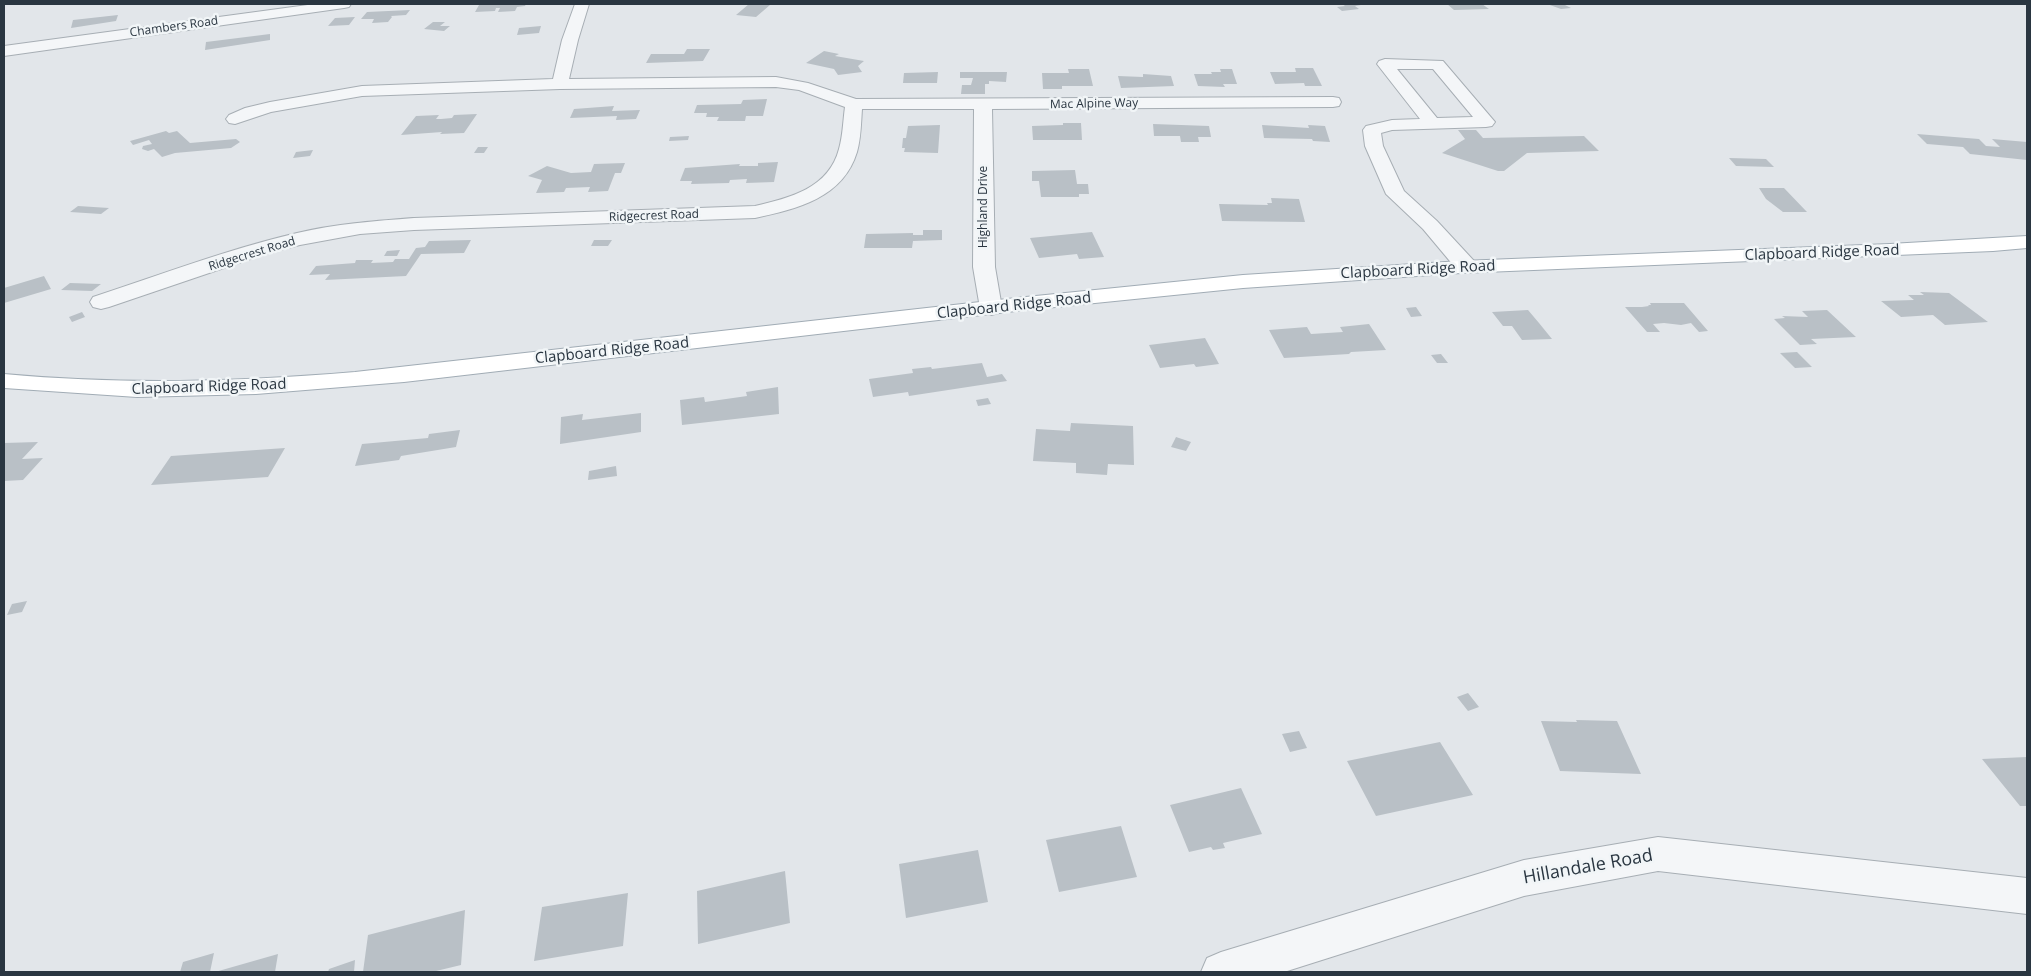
<!DOCTYPE html>
<html>
<head>
<meta charset="utf-8">
<style>
  body { margin:0 }
  #map { position:relative; width:2031px; height:976px; overflow:hidden; background:#e2e6ea; font-family:"Open Sans",sans-serif }
  canvas { display:block }
  .frame { position:absolute; inset:0; border:5px solid #2a3641; pointer-events:none }
</style>
</head>
<body>
<div id="map">
<canvas width="2031" height="976"></canvas>
<div class="frame"></div>
</div>
<script>
const context = document.querySelector('canvas').getContext('2d');
context.lineJoin = 'round';
function fillPath(path, color) {
  context.fillStyle = color;
  context.fill(path, 'evenodd');
}
function trace(path, color, width, dash) {
  context.strokeStyle = color;
  context.lineWidth = width;
  context.lineCap = dash ? 'butt' : 'round';
  context.setLineDash(dash || []);
  context.stroke(path);
}
function drawText(font, color, halo, rows, align = 'center') {
  context.font = font + ' "Open Sans",sans-serif';
  context.lineWidth = 5;
  context.setLineDash([]);
  context.textBaseline = 'middle';
  context.strokeStyle = halo;
  context.fillStyle = color;
  for (const [text, x, y, turn = 0] of rows) {
    context.save();
    context.translate(x, y);
    context.rotate((+turn || 0) * Math.PI / 180);
    context.textAlign = isNaN(turn) ? turn : align;
    if (halo) context.strokeText(text, 0, 0);
    context.fillText(text, 0, 0);
    context.restore();
  }
}
fillPath(new Path2D(`
  M487,4H526L525,6L517,7L515,11L498,12L500,8H496L495,11L475,12L479,5Z
  M749,4H760L770,5L756,17L736,15Z
  M1342,4H1361V5L1355,6L1359,9L1342,11L1337,7L1345,6Z
  M1447,4H1482L1489,9L1454,10Z
  M1547,4H1563L1571,8L1561,9Z
  M410,10L406,15L391,16L392,17L388,22L372,23L374,19H361L367,12Z
  M118,15L116,21L71,28L73,20Z
  M355,17L349,25L328,26L335,18Z
  M433,22H445L440,26H450L444,31L424,29Z
  M541,26L539,33L517,35L519,28Z
  M270,34V40L205,50L206,42Z
  M687,49H710L703,61L646,63L651,54H684Z
  M824,51L839,54L835,56L864,61L858,66L862,72L838,75L834,69L806,63Z
  M1295,68H1313L1322,86H1305L1304,83L1275,84L1270,72H1296Z
  M1068,69H1089L1093,86H1062V89H1043L1042,73H1069Z
  M1220,69H1232L1237,84H1223L1225,87L1198,86L1194,74H1212L1211,72H1221Z
  M938,72L937,83H903L904,73Z
  M960,72H1007L1006,82L989,81V84H985V94H961L962,85H971L973,78H960Z
  M1143,74L1171,76L1174,86L1121,88L1118,76L1143,77Z
  M767,99L763,116H746L745,121H717L719,117H706L707,113H694L697,105L741,104L743,100Z
  M614,106L612,111L640,110L636,119L616,120L617,116L570,118L574,109Z
  M477,114L464,133L440,134L442,132L401,135L416,116L439,115L436,119H441L452,118L454,115Z
  M1063,123H1081L1082,140H1033L1032,126L1063,125Z
  M1153,124L1209,126L1211,137H1198L1199,142H1181L1180,136H1154Z
  M940,125L938,153L904,152L905,148H902L903,138H906L908,126Z
  M1262,125L1309,128L1308,125L1325,126L1330,142L1313,141L1312,139L1264,138Z
  M1458,130H1476L1483,138L1584,136L1599,151L1527,153L1504,171H1498L1442,153L1465,139Z
  M166,131L169,133L177,131L190,143L236,139L240,142L231,148L175,153L162,157L154,149L148,151L142,149L143,146L152,144L149,140L133,145L130,141Z
  M1917,134L1979,139L1986,146L2000,147L1992,139L2027,142V160L1970,154L1963,147L1927,144Z
  M689,136L688,140L669,141L670,137Z
  M478,147H488L484,153H474Z
  M313,150L310,156L293,158L296,152Z
  M1729,158L1766,159L1774,167L1736,166Z
  M778,162L774,182L746,183L747,179L730,180L729,183L691,184L692,181H680L685,168L740,164L739,166H758V163Z
  M625,163L621,173H615L608,191L588,192L590,187L566,188L564,192L536,193L542,180L528,176L547,166L571,173L591,172L594,164Z
  M1075,170L1077,184H1088L1089,194H1079V197H1041L1039,181H1032V171Z
  M1759,188H1784L1807,212H1783L1766,199Z
  M1271,198L1299,199L1305,222L1222,221L1219,204L1268,205L1267,203H1272Z
  M78,206L109,208L101,214L70,212Z
  M923,230H942V240L913,241L912,248H864L866,234L913,233V235H923Z
  M1092,232L1104,257L1079,259L1077,254L1039,258L1030,238Z
  M471,240L464,253L421,254L406,276L325,280L330,274L309,275L316,266L355,263L356,260H373L371,263L393,262L395,259H409L416,248L425,247L429,241Z
  M594,240H612L608,246H591Z
  M400,250L397,256H384L387,251Z
  M44,276L51,289L4,303V288Z
  M70,283L101,284L92,291L61,290Z
  M1920,292L1949,293L1988,322L1945,325L1933,315L1901,317L1881,301L1914,300L1908,295H1924Z
  M1650,303H1684L1708,331L1699,332L1691,323L1681,325L1664,323L1653,324L1660,332H1647L1625,307H1642L1649,306L1648,305H1651Z
  M1416,307L1422,316L1411,317L1406,308Z
  M1528,310L1539,323L1552,339L1522,340L1512,326H1503L1492,312Z
  M1827,310L1856,337L1811,339L1817,344L1800,345L1774,319L1785,318L1782,316L1808,317L1802,311Z
  M82,312L85,317L72,322L69,317Z
  M1369,324L1386,350L1351,352L1349,354L1284,358L1269,330L1307,327L1311,334L1343,332L1340,327Z
  M1205,338L1219,364L1196,367L1194,364L1160,368L1149,345Z
  M1797,352L1812,367L1795,368L1780,353Z
  M1441,354L1448,363H1437L1431,355Z
  M982,363L987,377L1002,374L1007,381L909,396L908,392L873,397L869,379L913,373L912,369L931,367L932,369Z
  M778,387L779,414L682,425L680,400L704,397L705,402L747,396L746,392Z
  M988,398L991,404L978,406L976,400Z
  M641,413V432L560,444L561,417L583,414L582,420Z
  M1071,423L1133,426L1134,465L1108,464L1107,475L1076,473V463L1033,461L1036,429L1070,431Z
  M460,430L456,447L401,456L399,460L355,466L362,444L428,438L429,434Z
  M1176,437L1191,442L1186,451L1171,447Z
  M38,442L22,459L43,458L23,480L4,481V443Z
  M285,448L268,477L151,485L171,456Z
  M616,466L617,476L588,480L589,471Z
  M27,601L22,612L7,615L12,604Z
  M1468,693L1479,707L1468,711L1457,697Z
  M1576,720L1617,721L1641,774L1560,771L1541,721L1577,722Z
  M1299,731L1307,748L1290,752L1282,734Z
  M1440,742L1473,795L1376,816L1347,761Z
  M2027,757V806H2020L1982,759Z
  M1241,788L1262,834L1223,843L1225,848L1213,850L1211,847L1189,852L1170,805Z
  M1121,826L1137,877L1059,892L1046,840Z
  M978,850L988,902L906,918L899,864Z
  M785,871L790,923L698,944L697,891Z
  M628,893L623,946L534,961L542,907Z
  M465,910L461,965L432,972H363L368,935Z
  M214,953L210,972H180L183,962Z
  M278,954L275,972H215Z
  M355,960L354,972H328L329,969Z`), '#b9c0c6');
const minor = new Path2D(`
  M315,4H351L349,7L344,8L4,56V46Z
  M575,4H589L578,40L569,79L776,77L808,83L856,99L1333,97L1339,98L1341,102L1339,106L1333,107L992,109L995,267L1002,308L999,313L991,315L983,313L980,308L973,267L974,109H862C861,123 861,138 857,152C843,198 797,209 755,218L414,230L360,234L300,245L271,252L109,307L101,309L93,307L90,302L93,297C160,275 228,249 297,233C335,224 375,221 414,218L755,206C790,198 829,188 839,149C843,135 843,121 845,107L799,90L776,87L560,89L362,96L271,112L235,124L229,123L226,119L229,115L245,108L270,102L362,86L553,79L562,40Z
  M1385,59L1443,61L1495,122L1492,126L1486,127L1392,130L1381,133L1383,146L1404,191L1437,221L1475,262L1478,267L1475,272L1467,273L1459,272L1423,229L1386,194L1365,146L1363,130L1366,126L1392,120L1420,119L1377,64L1379,61ZM1397,69H1433L1473,117L1437,118Z
  M1658,837L2027,878V914L1658,871L1524,896L1284,972H1201L1207,958L1221,952L1524,860Z`);
const major = new Path2D(`
  M2027,236V248L1993,251L1461,273L1243,288L1016,311L404,382L256,394L137,397L4,388V374C125,385 235,382 355,372L1016,298L1243,275L1461,261L1890,244Z`);
trace(minor, '#a7aeb4', 2);
trace(major, '#a1acb5', 2);
fillPath(minor, '#f4f6f8');
fillPath(major, '#fff');
drawText('12px', '#2a3641', '#f1f5f7', [
  ["Chambers Road",174,27,-8],
  ["Mac Alpine Way",1094,104,-1],
  ["Highland Drive",984,207,-90],
  ["Ridgecrest Road",654,216,-2],
  ["Ridgecrest Road",252,254,-17]
]);
drawText('15px', '#2a3641', '#f1f5f7', [
  ["Clapboard Ridge Road",1822,253,-2],
  ["Clapboard Ridge Road",1418,270,-3],
  ["Clapboard Ridge Road",1014,306,-6],
  ["Clapboard Ridge Road",612,351,-6],
  ["Clapboard Ridge Road",209,387,-2]
]);
drawText('18px', '#2a3641', '#f1f5f7', [
  ["Hillandale Road",1588,867,-10]
]);
</script>
</body>
</html>
